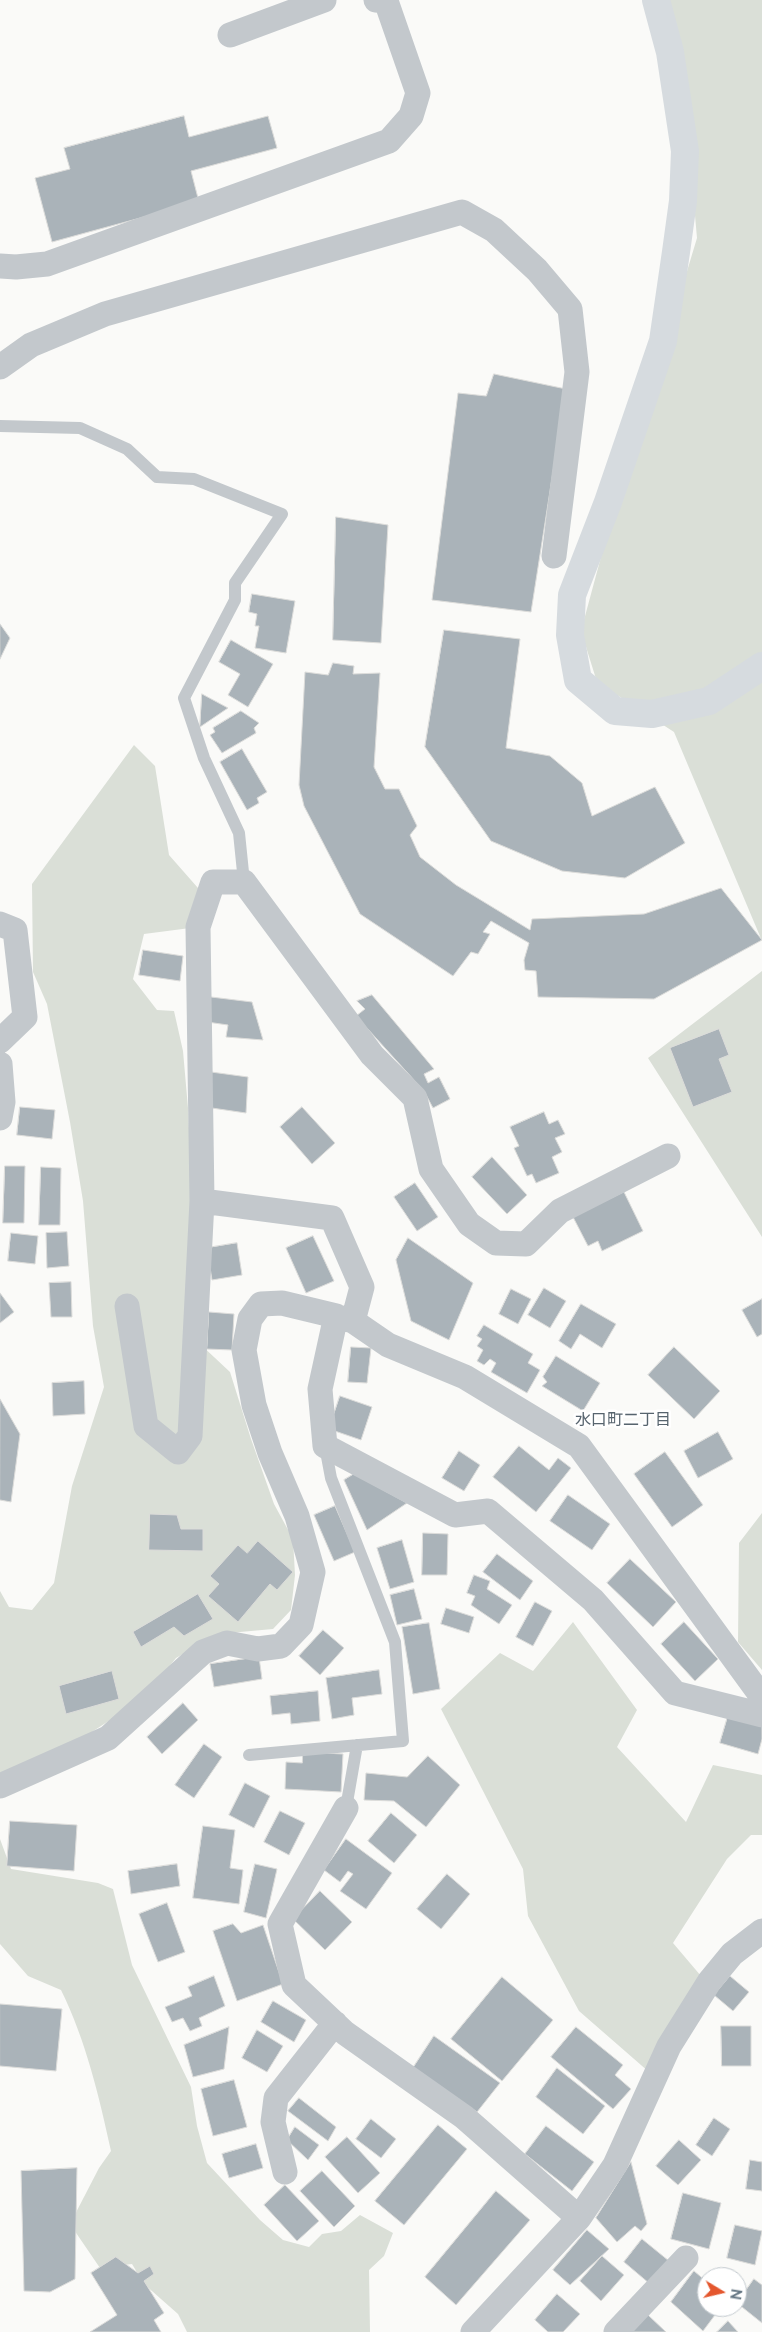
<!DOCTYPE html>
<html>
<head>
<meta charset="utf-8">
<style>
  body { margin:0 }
  #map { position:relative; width:762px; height:2332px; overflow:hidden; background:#fafaf8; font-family:Raleway,sans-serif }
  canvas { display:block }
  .north { position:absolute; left:697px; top:2267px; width:50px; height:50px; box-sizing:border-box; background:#fff; border:1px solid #c1c8cd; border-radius:50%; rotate:99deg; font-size:14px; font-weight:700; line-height:20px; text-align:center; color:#657683 }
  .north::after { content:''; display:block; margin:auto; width:18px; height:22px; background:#e4572e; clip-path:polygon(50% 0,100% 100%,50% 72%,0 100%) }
</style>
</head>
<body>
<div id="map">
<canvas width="762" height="2332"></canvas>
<div class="north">N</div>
</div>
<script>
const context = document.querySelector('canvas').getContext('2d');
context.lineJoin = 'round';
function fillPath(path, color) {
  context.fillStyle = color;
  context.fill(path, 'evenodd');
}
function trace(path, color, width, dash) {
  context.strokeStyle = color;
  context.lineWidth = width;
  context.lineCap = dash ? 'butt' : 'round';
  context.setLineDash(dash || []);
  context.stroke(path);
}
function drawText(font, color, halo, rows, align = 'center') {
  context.font = font + ' Raleway,"Noto Sans JP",sans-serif';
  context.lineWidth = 5;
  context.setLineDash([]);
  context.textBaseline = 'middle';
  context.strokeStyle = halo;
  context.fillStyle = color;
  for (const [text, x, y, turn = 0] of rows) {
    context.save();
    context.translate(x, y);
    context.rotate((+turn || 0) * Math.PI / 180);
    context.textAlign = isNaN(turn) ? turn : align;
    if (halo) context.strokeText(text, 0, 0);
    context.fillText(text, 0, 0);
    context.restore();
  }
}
fillPath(new Path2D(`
  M661,0H762V941L674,732L597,682L581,631L601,557L697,238L680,47Z
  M134,745L155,766L169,855L198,888V927L144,934L133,979L157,1010L174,1011L183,1051L188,1108L199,1343L230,1372L251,1439L274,1504L293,1539L295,1575L291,1610L273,1629L218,1634L176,1658L144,1698L81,1739L0,1773V1591L9,1607L32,1610L54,1583L72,1486L104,1387L93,1326L83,1201L70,1122L47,1004L33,972L32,884Z
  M762,971V1237L648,1058Z
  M762,1513V1670L738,1642L739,1543Z
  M573,1622L637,1710L617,1747L686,1822L713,1765L762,1775V1835H751L727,1859L673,1943L701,1976L649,2072L579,2011L528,1916L523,1869L441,1709L500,1653L533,1671Z
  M0,1839L11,1869L98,1883L113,1889L132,1965L191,2087L197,2126L207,2163L260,2220L283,2240L309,2247L322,2234L341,2231L360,2215L393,2233L384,2256L369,2270L370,2332H187L178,2314L144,2284L132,2264L100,2268L70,2224L99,2168L111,2151C99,2096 86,2041 61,1990L28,1976L0,1944Z`), '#dadfd7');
const building = new Path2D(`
  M184,116L189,137L268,116L277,148L191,171L199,202L52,242L35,178L70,169L64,148Z
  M494,374L566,389L531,612L432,600L458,393L486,396Z
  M336,517L388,525L381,643L333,640Z
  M252,594L295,601L286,653L255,648L259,626H255L257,614L249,612Z
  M0,624L10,638L0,659Z
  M444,630L520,639L506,748L550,756L582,783L592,816L655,787L685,843L625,878L562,871L491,841L425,747Z
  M231,640L273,664L248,707L228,695L240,674L219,662Z
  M333,663L354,666L353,674L380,673L374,767L385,789H399L417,826L410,835L420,857L456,885L530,930L532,919L644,914L721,888L762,940L654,999L538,997L536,971L525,970L524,960L529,943L491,921L483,932L490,934L478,954L471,952L453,976L360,914L304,806L299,785L305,672L328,675Z
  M202,694L228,708L200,727Z
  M241,711L259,723L254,728L256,733L222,753L210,735L215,732L213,728Z
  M242,749L267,792L257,798L259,803L247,810L220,762Z
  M143,950L183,956L180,981L139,975Z
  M372,995L434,1069L424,1074L428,1083L439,1077L450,1099L433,1108L424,1091L356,1016L365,1009L357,1001Z
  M211,997L252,1002L263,1040L226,1037L228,1025L207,1022Z
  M719,1029L729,1055L719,1059L732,1092L693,1107L670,1048Z
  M211,1072L248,1077L246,1113L205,1107Z
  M20,1107L55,1110L52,1139L17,1135Z
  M302,1107L335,1143L312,1164L280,1127Z
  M544,1112L549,1124L558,1120L565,1134L555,1138L562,1152L552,1157L559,1173L536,1183L532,1174L527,1176L514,1148L519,1146L510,1127Z
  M492,1157L527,1195L507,1214L472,1177Z
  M5,1166H25L24,1223H3Z
  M41,1167L61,1168L60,1225H39Z
  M415,1183L438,1217L417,1231L394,1197Z
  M624,1192L643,1231L602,1251L598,1241L588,1246L573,1217Z
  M67,1232L69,1266L47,1268L46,1233Z
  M11,1233L38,1236L35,1264L8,1261Z
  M313,1236L334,1281L306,1293L286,1248Z
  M408,1238L473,1283L449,1340L411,1321L396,1260Z
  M237,1243L242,1275L212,1280L207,1248Z
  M71,1282L72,1317H51L49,1283Z
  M544,1288L566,1301L550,1328L528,1315Z
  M511,1289L531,1299L518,1324L499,1314Z
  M0,1293L14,1312L0,1323Z
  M762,1299V1334L757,1337L742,1310Z
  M581,1304L616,1324L602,1348L580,1334L571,1349L559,1341Z
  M209,1312L234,1314L232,1350L207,1349Z
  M484,1325L533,1354L528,1363L540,1370L527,1393L491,1372L496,1363L490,1359L484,1365L477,1361L483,1350L477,1346L482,1339L477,1336Z
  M351,1347L371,1348L367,1383L348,1382Z
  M674,1347L720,1391L694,1419L648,1375Z
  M556,1356L600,1383L583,1411L542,1386L547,1382L543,1377Z
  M84,1381L85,1414L53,1416L52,1383Z
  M340,1396L372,1407L361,1440L329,1429Z
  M0,1399L20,1434L11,1502L0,1500Z
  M718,1432L733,1459L698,1478L684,1451Z
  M519,1446L549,1470L558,1458L571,1468L536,1512L493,1477Z
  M459,1451L480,1465L464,1491L442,1478Z
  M665,1452L703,1505L672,1527L634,1474Z
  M354,1474L407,1503L367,1530L344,1480Z
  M568,1495L610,1524L592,1550L550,1521Z
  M335,1506L355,1552L334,1561L314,1515Z
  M150,1514L177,1515L181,1529H203V1551L149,1550Z
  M423,1533L448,1534L447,1575H422Z
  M402,1540L414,1582L390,1589L377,1548Z
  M258,1541L293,1572L277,1590L270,1584L238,1622L208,1596L219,1584L210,1576L238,1545L247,1553Z
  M497,1554L533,1581L520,1600L483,1572Z
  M630,1559L676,1602L653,1627L607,1583Z
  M474,1575L490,1581L487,1589L512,1605L499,1624L471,1605L475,1596L467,1593Z
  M414,1589L422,1619L397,1625L390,1595Z
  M198,1594L213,1619L184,1636L174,1627L141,1647L133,1632Z
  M535,1602L552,1611L533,1646L516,1637Z
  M446,1608L474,1617L469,1633L441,1624Z
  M684,1622L718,1659L695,1681L661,1644Z
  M429,1623L440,1689L413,1694L402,1627Z
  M323,1630L344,1648L320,1675L299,1656Z
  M259,1657L262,1679L214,1687L210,1664Z
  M379,1670L382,1694L352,1698L354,1715L332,1719L326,1678Z
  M112,1671L119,1699L66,1714L59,1686Z
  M318,1691L320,1721L291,1724L290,1713L272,1715L270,1696Z
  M183,1703L198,1720L162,1754L147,1737Z
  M728,1716L762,1726V1739L758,1754L720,1743Z
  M204,1744L222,1757L194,1798L175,1785Z
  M303,1752L343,1754L341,1792L285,1789L286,1762L302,1763Z
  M428,1756L460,1785L426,1827L394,1801L364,1800L366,1773L407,1777Z
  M245,1783L270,1796L254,1828L229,1815Z
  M280,1811L305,1823L289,1855L264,1842Z
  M391,1813L417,1835L394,1863L368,1841Z
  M10,1821L77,1825L74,1871L7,1866Z
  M203,1826L235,1830L230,1868L243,1870L239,1904L193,1898Z
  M346,1839L392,1873L366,1909L340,1891L353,1874L348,1871L340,1882L324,1870Z
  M177,1864L180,1886L131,1894L128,1871Z
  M255,1864L277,1869L266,1918L244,1912Z
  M447,1874L470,1894L441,1929L417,1909Z
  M320,1891L352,1922L325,1950L293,1919Z
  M167,1903L185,1952L158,1962L139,1914Z
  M233,1924L241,1933L263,1925L283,1984L237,2001L213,1931Z
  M214,1976L225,2006L199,2018L202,2026L190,2031L183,2018L172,2022L165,2007L192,1996L188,1987Z
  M730,1976L749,1992L733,2011L714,1995Z
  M502,1977L553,2020L502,2081L451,2039Z
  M273,2001L306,2020L294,2042L261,2022Z
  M0,2004L62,2009L56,2071L0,2066Z
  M721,2026H751V2066H722Z
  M229,2027L224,2069L193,2077L184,2045Z
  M576,2027L623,2065L615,2075L631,2089L613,2109L551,2057Z
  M257,2030L283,2046L267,2072L242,2058Z
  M434,2036L500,2083L477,2112L413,2068Z
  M557,2068L605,2106L583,2134L536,2097Z
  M234,2080L247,2127L213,2136L201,2089Z
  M299,2098L336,2127L328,2141L288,2111Z
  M714,2118L730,2129L712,2156L696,2145Z
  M371,2119L396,2139L381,2158L356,2139Z
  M438,2125L467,2149L404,2225L375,2201Z
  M546,2126L594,2162L572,2191L525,2154Z
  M295,2127L319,2145L308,2160L287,2140Z
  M347,2137L380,2173L358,2193L325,2157Z
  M679,2140L701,2160L678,2185L656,2166Z
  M256,2144L263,2168L229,2178L222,2154Z
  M750,2160L762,2162V2191L746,2189Z
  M631,2162L647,2224L641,2231L635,2226L617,2242L596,2218Z
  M77,2168L75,2279L50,2292L24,2291L21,2171Z
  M322,2171L355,2206L334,2227L300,2191Z
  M285,2185L319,2221L297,2241L264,2205Z
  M496,2191L530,2220L456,2305L425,2277Z
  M683,2193L721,2203L709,2249L671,2239Z
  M735,2225L762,2231L755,2265L727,2258Z
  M587,2230L609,2249L570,2285L553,2270Z
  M642,2239L669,2261L650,2284L624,2262Z
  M602,2256L624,2275L601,2301L580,2281Z
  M116,2257L138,2273L150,2266L154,2274L144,2281L164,2313L154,2320L161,2332H90L117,2315L91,2273Z
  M694,2271L707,2282V2307H721L703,2331L671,2302Z
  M754,2279L762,2285V2323L737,2303Z
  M557,2294L580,2314L563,2332H548L535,2320Z
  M648,2315L666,2332H632Z
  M728,2321L738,2332H717Z`);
fillPath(building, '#aab3b9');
trace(building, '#dcdcda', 1);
trace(new Path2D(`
  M0,426L80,428L127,449L157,477L194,479L282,514L235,583V600L184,698L204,758L239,833L244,882
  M249,1755L403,1741L395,1642L331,1478L325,1446
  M346,1808L357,1745`), '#c3c8cc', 12);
trace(new Path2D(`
  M230,35L324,0
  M0,266L16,267L47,264L389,141L411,116L418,93L386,1L376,0
  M0,367L31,345L105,314L462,212L494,230L537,270L570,309L577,372L554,556
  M0,924L15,930L25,1017L0,1041
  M0,1064L3,1102L0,1118
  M127,1306L146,1426L178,1452L190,1436L202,1201
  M338,1317L353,1321L388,1345L465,1377L579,1446L762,1697
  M353,1321L362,1287L332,1218L202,1201L198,927L213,882H244L372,1055L415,1098L431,1169L469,1224L496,1243L526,1244L560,1211L668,1156
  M0,1786L108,1738L203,1652L227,1643L258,1649L281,1646L301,1625L313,1572L297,1516L270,1453L254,1405L244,1350L250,1319L261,1304L282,1303L336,1316L320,1389L325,1446L455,1515L488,1511L593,1600L675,1693L762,1715
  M346,1808L280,1924L294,1985L345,2033L464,2117L579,2218
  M285,2172L273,2122L276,2098L335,2023
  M473,2332L579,2218L615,2165L669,2046L709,1982L732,1954L762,1931
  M616,2332L686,2258`), '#c3c8cc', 25);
trace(new Path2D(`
  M656,0L670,52L685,151L683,201L676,252L663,341L608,502L572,595L570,635L578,680L615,711L652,714L709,701L762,666`), '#d6dbdf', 28);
drawText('16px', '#57646e', '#fff', [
  ["水口町二丁目",623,1420]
]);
</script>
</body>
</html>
